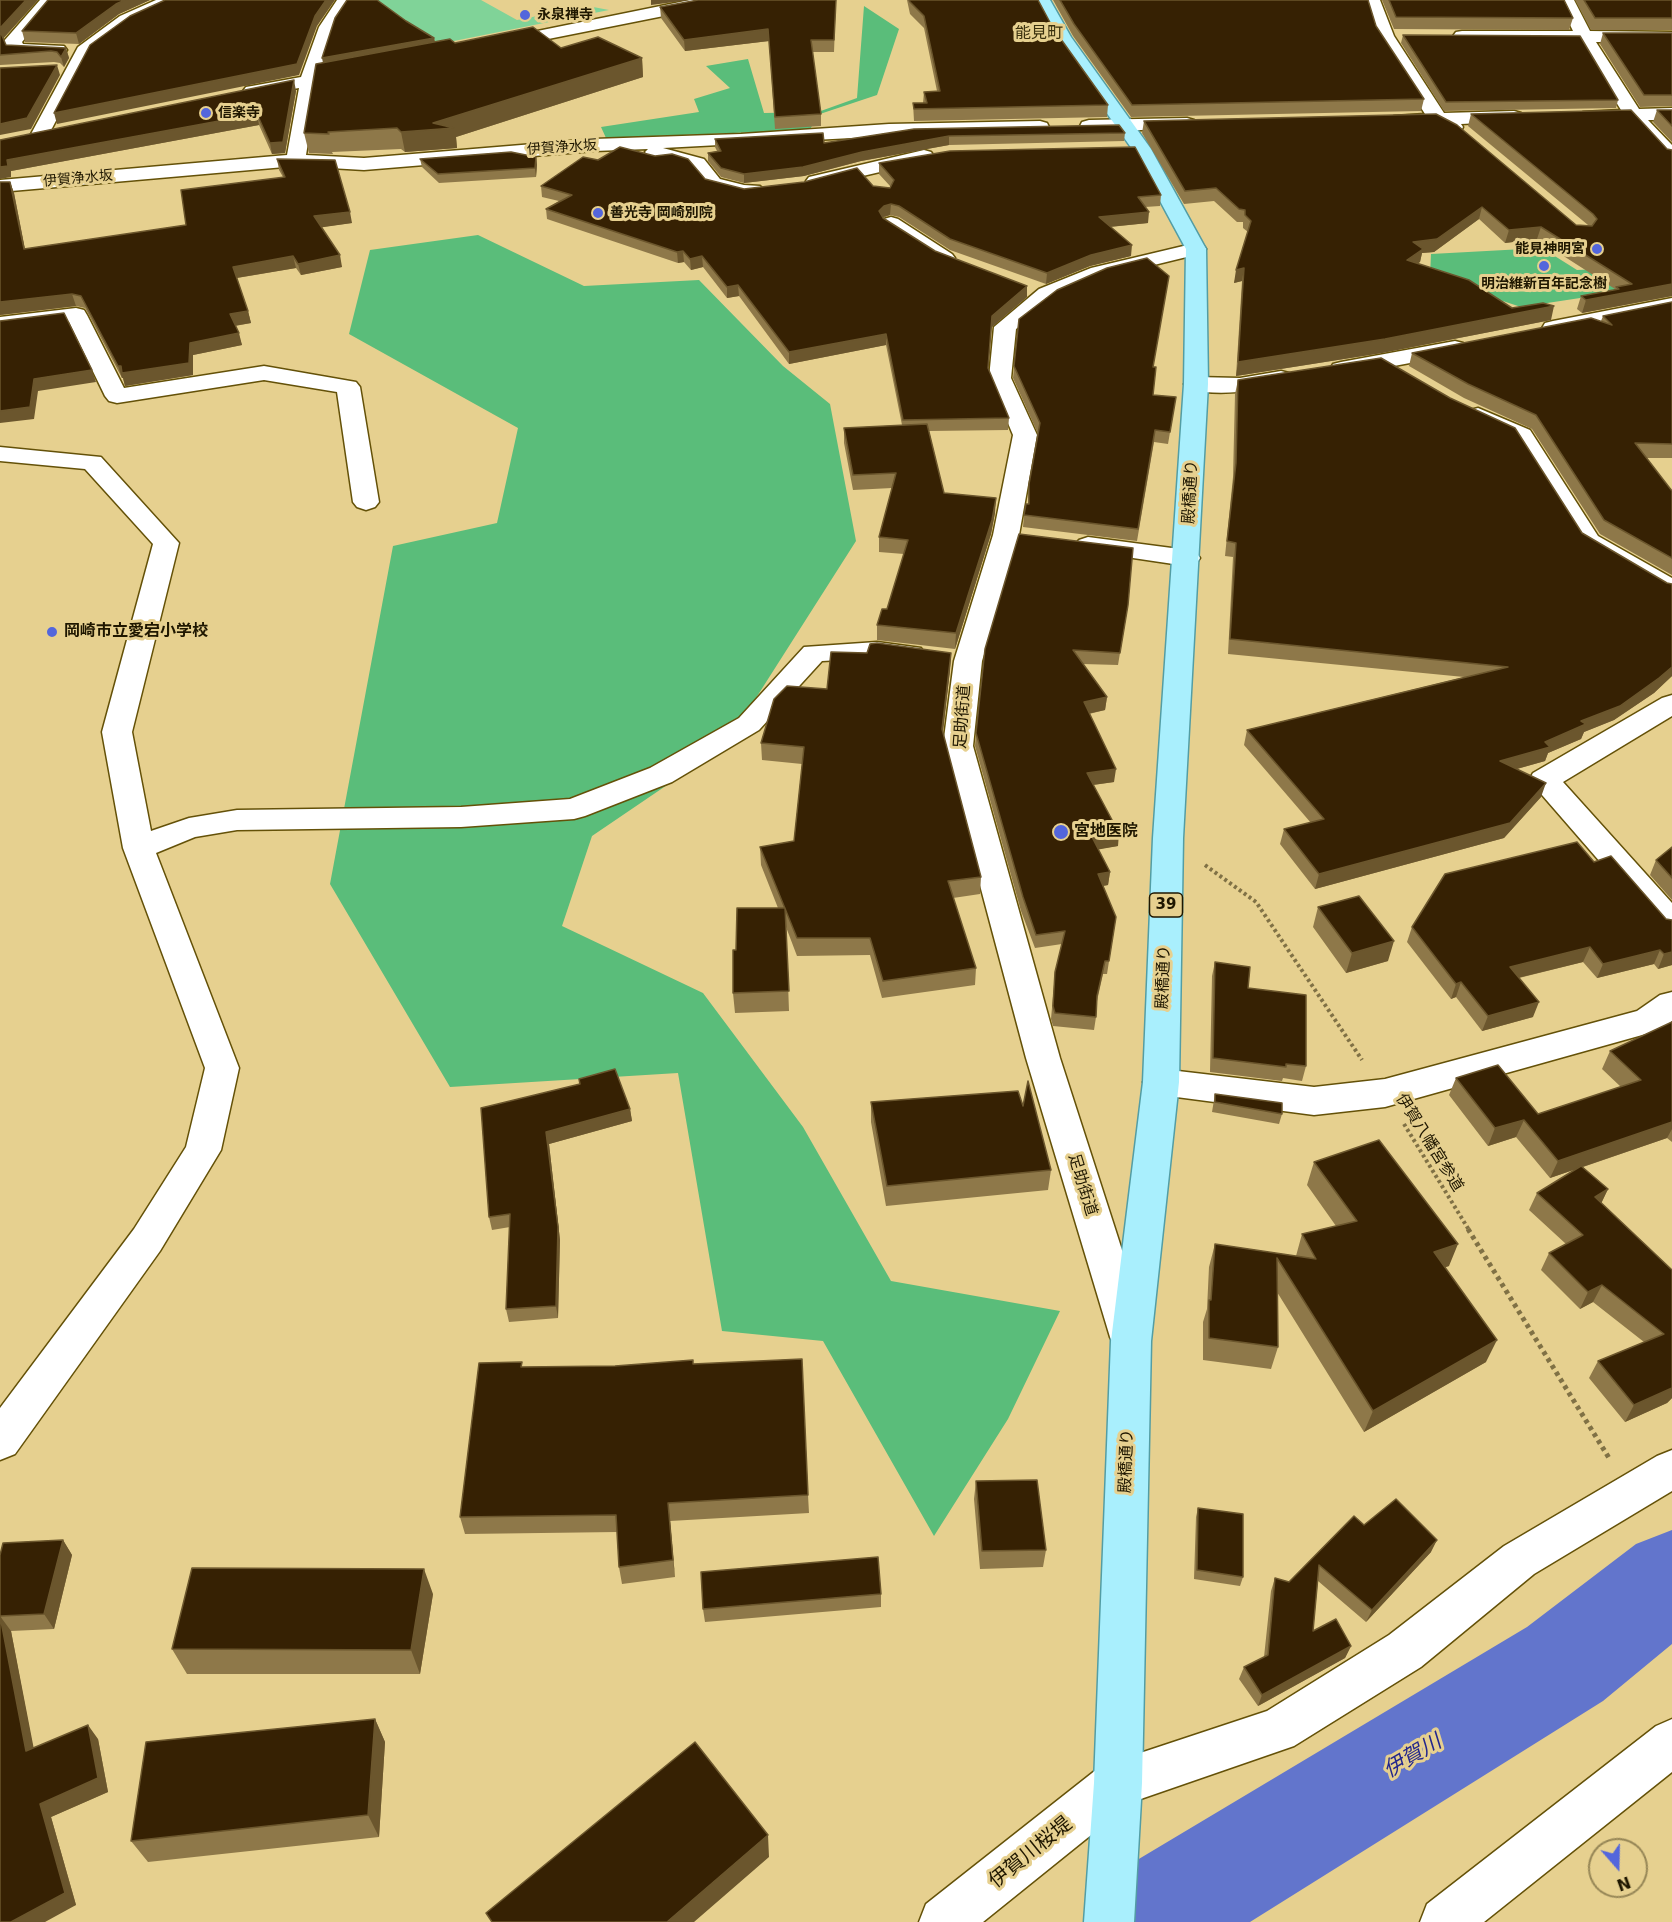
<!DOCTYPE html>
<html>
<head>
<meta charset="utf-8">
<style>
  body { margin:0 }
  #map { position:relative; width:1672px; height:1922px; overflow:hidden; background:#e6d08f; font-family:"DejaVu Sans",sans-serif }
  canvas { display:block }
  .north { position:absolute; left:1588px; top:1838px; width:60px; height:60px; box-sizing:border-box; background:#e6d08f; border:2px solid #968656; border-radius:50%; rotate:160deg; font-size:16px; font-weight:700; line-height:24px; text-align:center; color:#1f1700 }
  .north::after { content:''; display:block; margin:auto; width:21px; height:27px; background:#5366dc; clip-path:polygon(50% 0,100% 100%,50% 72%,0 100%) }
</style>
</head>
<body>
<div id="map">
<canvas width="1672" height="1922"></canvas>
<div class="north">N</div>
</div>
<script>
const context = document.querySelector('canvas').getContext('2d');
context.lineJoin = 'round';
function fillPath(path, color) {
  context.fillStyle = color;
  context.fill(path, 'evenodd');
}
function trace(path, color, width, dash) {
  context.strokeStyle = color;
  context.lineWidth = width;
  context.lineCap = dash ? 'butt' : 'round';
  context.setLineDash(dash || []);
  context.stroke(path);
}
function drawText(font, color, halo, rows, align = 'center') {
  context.font = font + ' "DejaVu Sans","Noto Sans JP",sans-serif';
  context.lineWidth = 6;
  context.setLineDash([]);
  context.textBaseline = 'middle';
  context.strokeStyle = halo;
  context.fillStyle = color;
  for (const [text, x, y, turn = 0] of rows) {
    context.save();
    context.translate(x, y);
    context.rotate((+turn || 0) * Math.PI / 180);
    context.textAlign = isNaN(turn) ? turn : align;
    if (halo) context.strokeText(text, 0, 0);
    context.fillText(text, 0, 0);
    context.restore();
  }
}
fillPath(new Path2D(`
  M376,0H481L517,20L588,6L609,10L434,45Z`), '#80d398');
fillPath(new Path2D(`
  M864,6L899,29L877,95L817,115L810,130L606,138L601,127L699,112L694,99L730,88L706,66L748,59L764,113L818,112L857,98Z
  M478,235L584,286L699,280L783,366L830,404L856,541L726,745L592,836L562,926L703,993L803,1127L891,1281L1060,1311L1008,1419L934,1536L823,1341L722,1331L678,1073L450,1087L330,884L393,546L497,523L518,428L349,334L370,250Z
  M1542,248L1577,270L1672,266V284L1521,307L1430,277L1431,254Z`), '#5abd7a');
fillPath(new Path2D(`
  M1672,1530V1644L1603,1701L1250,1922H1084L1102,1881L1527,1627L1636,1544Z`), '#6275cc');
const minor = new Path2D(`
  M40,0H57L22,42L23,44L64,46L67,50L64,54L58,55L10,53L4,41Z
  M156,0H178L176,4L132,24L91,54L49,134L47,138H33L31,134L78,47L120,16Z
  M337,0H353L335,27L318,81L306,155L364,158L594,139L741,134L889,124L1040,121L1047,123L1049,127L1047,131L1040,133L889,136L663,148L704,159L720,179L744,185L760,186L763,190L760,194L744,197L706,187L690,167L648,156L645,152L648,149L594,151L364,170L296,166L0,192V180L287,155L299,88L252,96L246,95L243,91L246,87L252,86L301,77L319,27Z
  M690,0H727L719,5L498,49L492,48L489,44L492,40L498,39Z
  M1364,0H1380L1394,36L1444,113L1514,111L1521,113L1523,117L1521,121L1461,124L1463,127L1461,131L1454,133L1435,125L1394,124L1392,120L1394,116L1425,114L1376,36Z
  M1558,0H1574L1590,31L1672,32V42H1596L1639,109L1672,108V120H1648L1672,145V162L1665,160L1628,121L1583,120L1581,116L1583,112L1621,110L1579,42L1462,41L1456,40L1453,36L1456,32L1462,31H1573Z
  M1187,118L1194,120L1196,124L1194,128L1089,132L1082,130L1080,126L1082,122L1089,120Z
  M924,150L931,152L934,156L931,160L816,187L809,185L806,181L809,177Z
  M891,217L898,219L952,254L955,258L952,262L945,264L938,262L884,227L881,223L884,219Z
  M1196,243L1203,245L1206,249L1203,253L1105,277L1055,299L1016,329L1011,378L1037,435L1019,535L982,661L973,746L1060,1058L1150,1337L1144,1349L1130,1354L1116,1349L1110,1337L1026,1058L943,746L954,661L993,535L1013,435L989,378L994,327L1039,289L1091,268Z
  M1672,298V312L1553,335L1545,333L1542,328L1545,323L1553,321Z
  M76,308L84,310L87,315L124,388L264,366L356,382L360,387L379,502L375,507L366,510L357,507L353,502L337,392L264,380L117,403L109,401L105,396L69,322L0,331V317Z
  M1455,341L1463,343L1466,348L1463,353L1341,376L1333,374L1330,369L1333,364L1341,362Z
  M1281,371L1289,373L1292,378L1289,383C1257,391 1220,397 1188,389L1184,384L1188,379L1196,377L1240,378Z
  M1478,408L1530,430L1598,536L1672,578V597L1663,595L1579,546L1513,440L1470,420L1466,415L1470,410Z
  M0,447L101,457L179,543L132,732L151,831L189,818L237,810L461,807L570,799L650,768L739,718L804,647L877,642L921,648L925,654L921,660L911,662L877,658L822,661L759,730L672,782L585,816L574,819L461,827L237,830L195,837L156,853L239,1068L221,1150L160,1251L15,1454L0,1460V1408L134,1229L186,1147L205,1068L123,848L102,732L153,544L85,469L0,461Z
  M1088,537L1187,550L1196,552L1200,558L1196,564L1187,566L1079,550L1075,545L1079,540Z
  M1672,695V716L1563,782L1672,903V935L1661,932L1529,780L1533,773L1662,698Z
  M1672,992V1021L1660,1030L1385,1107L1314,1115L1161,1095L1149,1091L1143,1082L1149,1073L1161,1069L1314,1087L1385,1079L1637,1011L1660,995Z
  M1672,1450V1491L1534,1574L1421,1667L1294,1746L1132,1802L983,1922H919L926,1904L1101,1766L1267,1711L1389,1635L1504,1546L1657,1456Z
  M1672,1719V1772L1484,1922H1420L1427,1904L1656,1726Z`);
const major = new Path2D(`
  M1034,0H1050L1071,37L1151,149L1206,249L1208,384L1183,838L1179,1082L1151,1341L1142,1783L1134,1922H1084L1094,1783L1111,1341L1143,1082L1153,838L1184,384L1186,249L1132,149L1054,38Z`);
trace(minor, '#645108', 3);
trace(major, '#539da4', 3);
trace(new Path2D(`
  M1205,865L1256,902L1362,1060
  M1404,1124L1469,1230`), '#807145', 4, [3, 3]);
trace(new Path2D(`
  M1468,1229L1609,1458`), '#807145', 5, [4, 4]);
fillPath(minor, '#fff');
fillPath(major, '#a9effd');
fillPath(new Path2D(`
  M0,0H38L3,38L6,45L66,48L69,58L64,67L60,63L54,62L0,65Z
  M48,0H150L119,14L79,44L25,42L22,31Z
  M698,0H836L834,52H812L821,114V126L775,129L769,41L685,51L661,18L660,7Z
  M907,0H1038L1053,28L1108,105L1107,117L914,121L913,103H923L924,92L937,91L924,28L910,14Z
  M1053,0H1368L1376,26L1424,99L1421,111L1131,117L1073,36Z
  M1382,0H1564L1573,18L1569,30L1394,29Z
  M1575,0H1672V30H1591Z
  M406,21L434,38L435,42L561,48L642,58L643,77L456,137L457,148L405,152L401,149L332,152L333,154L309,153L304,133L323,63Z
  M1603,33H1672V106L1640,107L1600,44Z
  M1403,35L1618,100L1616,108L1444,111L1401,43Z
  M296,91L285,153L272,154L259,125L11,171V177L0,140Z
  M1657,110H1672V142L1653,122Z
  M1471,114L1672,150V296L1582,313L1577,309L1581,296L1615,290V289L1537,239L1505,243L1479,219L1434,252L1422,253L1420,262L1417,263L1512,308L1551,320L1382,353L1236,376L1242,281L1234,283L1248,232L1243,228V222H1237L1214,201L1184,204L1142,133L1144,121L1576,225H1588L1468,126Z
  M914,129L1125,133L1124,141L949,145L861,161L804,176L744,183L721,177L708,161V153L717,151L715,147V139L824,143Z
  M536,157L537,165L536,177L439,183L422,167L420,159Z
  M277,159L352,223L322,227L342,267L301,275L296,268L237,278L248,311L251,323L235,326L242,345L193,355V375L125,386L123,378H122L85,308L76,306L0,315V182H10L14,193L25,249L186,225L283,177L279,170Z
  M598,160L705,179L744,189L873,186L890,188V186L879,174V163L1161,195L1160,206L1145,207L1148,223L1110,227L1131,256L1090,266L1046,284L950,250L899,217L890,215L883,218L935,251L1027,286V297L992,327L988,368L1009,418L1008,430L929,431L944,493L995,513L991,534L955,649L877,640V625L887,609L904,554L879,552V537L892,488L853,490L844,443V428L902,425L886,345L789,364L739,296L727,298L703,267L691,270L684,262L678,263L547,219L546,209L559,201L542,197L541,186Z
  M1672,302V458H1646L1672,491V575L1600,534L1532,429L1464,398L1409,366L1412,353L1601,321L1603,316Z
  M1019,319L1154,367L1153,395L1176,397L1168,444L1154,442L1137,541L1023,527L1024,515L1028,504L1029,484L1038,434L1013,378Z
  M1238,380L1582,533L1667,583L1672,584V676L1654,693L1614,720L1584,732L1581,739L1548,753L1545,761L1517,769L1541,797L1504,838L1315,889L1280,844L1284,829L1311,823L1244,745L1247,730L1464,677L1228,654L1233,557L1225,556L1233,477L1235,394Z
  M1128,605L1118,665L1083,664L1107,697L1105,710L1089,714L1114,782L1093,785L1118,846L1098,849L1110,872L1108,885L1103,886L1116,917L1107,974H1103L1097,1001L1096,1017L1094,1030L1053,1026L1051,1019L1054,985L1055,972L1062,944L1035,948L1021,911L975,746L976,733Z
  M867,653H951L950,670L943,733L981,877L980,894L953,898L976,968L975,985L882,998L870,955L797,956L786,927L789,1011L735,1013L733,993L736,950L778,908L761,865L760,847L794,841L802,764L762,760L761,743L827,689Z
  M1672,847V900L1650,875L1656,860Z
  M1594,862L1666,919L1672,920V965L1658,969L1654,964L1597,978L1583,962L1519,978L1533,1017L1482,1031L1456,997L1451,999L1407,942L1412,927Z
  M1318,907L1388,961L1346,973L1313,927Z
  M1215,962L1248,988L1306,1066L1302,1081L1283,1078L1282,1081L1210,1072L1212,976Z
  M1672,1022V1142L1667,1138L1583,1167L1608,1189L1601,1203L1672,1270V1398L1667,1403L1625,1422L1589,1378L1598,1361L1644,1342L1593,1302L1580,1309L1541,1270L1549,1253L1566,1244L1529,1210L1537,1193L1576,1169L1550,1178L1516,1137L1488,1146L1449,1095L1456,1078L1538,1114L1621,1087L1602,1069L1610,1051Z
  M579,1079L630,1109L632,1121L549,1144L560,1240L558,1318L509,1322L506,1309L510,1227L492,1230L489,1217L579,1084Z
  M1215,1094L1282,1114L1279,1124L1212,1112Z
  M871,1102L1023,1106L1051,1170L1048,1190L886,1206L871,1122Z
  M1314,1162L1449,1266L1445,1267L1486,1362L1364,1432L1277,1292L1278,1347L1271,1369L1203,1360V1322L1207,1309L1209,1267L1215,1244L1296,1256L1302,1234L1336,1226L1307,1185Z
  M693,1364L808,1495L809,1513L670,1521L675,1577L622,1584L619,1567L617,1532L465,1534L460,1517L523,1367L615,1366Z
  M976,1481L1046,1550L1043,1567L980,1569L974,1499Z
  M1198,1508L1243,1577L1240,1586L1194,1579L1196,1517Z
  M1364,1525L1431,1552L1366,1622L1318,1581L1313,1631L1351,1646L1345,1658L1258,1706L1239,1679L1244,1667L1264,1657L1271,1591L1275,1578L1289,1582Z
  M63,1540L72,1555L54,1629L11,1631L33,1748L98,1739L108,1792L51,1817L76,1905L0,1922V1555Z
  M433,1594L420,1674H187L172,1649Z
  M881,1594V1607L705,1622L703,1609Z
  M375,1719L385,1742L379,1837L148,1862L131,1841Z`), '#8e7849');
fillPath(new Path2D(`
  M26,0H38L2,40L0,32V28Z
  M125,0H150L119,14L79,44L76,33L116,4Z
  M326,0H335L317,26L299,75L57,124L54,113L315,16Z
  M651,0H690L651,5Z
  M768,29L769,41L685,51L684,40Z
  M434,38L436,48L324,68L322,58Z
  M66,48L69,58L64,67L61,57Z
  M642,58L643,77L456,137L457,148L405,152L401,132L433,123Z
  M57,65L60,75L31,129L0,135V124Z
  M294,80L296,91L285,153L272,154L270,143Z
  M257,114L259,125L11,171V177L0,179V167L7,160Z
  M949,136V145L861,161L804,176L744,183V174Z
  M536,157L537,165L536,177L535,168Z
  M10,182L14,193L27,260L24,249Z
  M891,204L890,215L883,217L879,222V211L884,206Z
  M1482,207L1479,219L1434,252L1422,253L1420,262L1404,273L1413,242Z
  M350,212L352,223L317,228L314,216Z
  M1149,212L1148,223L1098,228L1099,217Z
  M1541,227L1537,239L1505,243L1509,230Z
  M1132,245L1131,256L1090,266L1046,284L1047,273L1091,255Z
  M683,251L684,262L678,263L677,252Z
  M340,255L342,267L301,275L298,264Z
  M293,256L296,268L236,278L233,267Z
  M702,256L703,267L691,270L690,259Z
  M1244,268L1242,281L1234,283L1236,270Z
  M1672,284V296L1582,313L1586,300Z
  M738,285L739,296L727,298V287Z
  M1027,286V297L992,327V316Z
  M72,294L76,306L0,315V302Z
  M1554,306L1551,320L1382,353L1236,376L1238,362Z
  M248,311L251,323L233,326L230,314Z
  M239,333L242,345L193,355V375L125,386L123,378H122L118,366L190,343Z
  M886,334V345L789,364V352Z
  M92,370L96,382L38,391L34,419L0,423V411L34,379Z
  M996,498L995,513L991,534L955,649L956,633Z
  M951,653L950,670L941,747L942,729Z
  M1672,667V676L1654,693L1614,720L1584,732L1581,739L1548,753L1545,761L1495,775L1500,761L1545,742Z
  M1107,697L1105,710L1082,715L1084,702Z
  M1116,769L1114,782L1085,786L1087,773Z
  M1546,783L1541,797L1504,838L1315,889L1319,874Z
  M1119,833L1118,846L1090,851L1092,837Z
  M1110,872L1108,885L1096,887L1098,874Z
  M1394,941L1388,961L1346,973L1352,953Z
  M1590,947L1583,962L1505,981L1510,967Z
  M1660,950L1654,964L1597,978L1603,964Z
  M1672,952V965L1658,969L1664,954Z
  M1461,982L1456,997L1451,999L1456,984Z
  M1539,1002L1533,1017L1482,1031L1488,1016Z
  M630,1109L632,1121L549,1144L560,1240L558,1318L556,1306L546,1132Z
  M1524,1120L1516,1137L1488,1146L1495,1128Z
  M1672,1122V1129L1667,1138L1550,1178L1558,1161Z
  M1608,1189L1600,1206L1595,1197Z
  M1458,1244L1449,1266L1425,1274L1434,1252Z
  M1602,1285L1593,1302L1580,1309L1588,1292Z
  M1497,1340L1486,1362L1364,1432L1373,1411Z
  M1672,1388V1398L1667,1403L1625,1422L1634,1405Z
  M668,1503L670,1521L675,1577L673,1560Z
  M63,1540L72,1555L54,1629L44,1614Z
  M1437,1540L1431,1552L1366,1622L1372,1610Z
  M424,1569L433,1594L420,1674L411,1650Z
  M0,1616L11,1631L37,1765L26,1751Z
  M1351,1646L1345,1658L1258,1706L1262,1695Z
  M375,1719L385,1742L379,1837L368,1815Z
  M88,1725L98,1739L108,1792L51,1817L76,1905L45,1922H11L40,1804Z
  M768,1835L769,1857L694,1922H667Z`), '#6b562d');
const building = new Path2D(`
  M0,0H26L0,28Z
  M48,0H125L116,4L76,33L22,31Z
  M165,0H326L315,16L297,64L54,113L90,45L130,16Z
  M347,0H377L406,21L434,38L322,58L335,18Z
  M698,0H836L834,40H811L821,114L775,117L768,29L684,40L660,7Z
  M909,0H1038L1053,28L1108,105L914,109L913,103H927L924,92L940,91L924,16L910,2Z
  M1060,0H1368L1376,26L1424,99L1132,105L1074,24Z
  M1389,0H1564L1573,18L1396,17Z
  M1584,0H1672V18H1595Z
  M533,27L561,48L598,37L642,58L433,123L454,128L401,132L397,128L328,132L329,134L304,133L316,64L450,39L455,43Z
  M0,31L6,45L66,48L61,57L57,52L51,51L0,55Z
  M1603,33H1672V95H1644Z
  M1403,35L1580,36L1618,100L1446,102Z
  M57,65L27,118L0,124V68Z
  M294,80L283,142L270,143L257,114L7,160L8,166L0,167V140Z
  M1631,110L1667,149L1672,150V284L1586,300L1581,296L1619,289L1616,287L1632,284L1541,227L1509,230L1482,207L1437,239L1413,242L1423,249L1407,260L1469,280L1512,308L1543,303L1554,306L1385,339L1238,362L1244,268L1236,270L1251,221L1245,215V210L1239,209L1216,188L1185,191L1144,121L1436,114L1457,125L1576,225L1592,226L1597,219L1593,214L1471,114Z
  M1657,110H1672V126Z
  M1119,125L1125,133L949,136L862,152L803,167L744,174L721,168L708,153L721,151L715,139L823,133L824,143L914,129Z
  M620,147L655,156L672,154L688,159L705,179L744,189L804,182L857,168L873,186L890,188L894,180L879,163L950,151L1135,147L1161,195L1138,197L1149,212L1099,217L1132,245L1091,255L1047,273L950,239L899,206L891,204L884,206L879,211L883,218L935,251L1027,286L992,316L988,368L1009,418L903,420L886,334L789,352L738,285L727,287L702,256L690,259L683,251L677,252L546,209L572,195L541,186L583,157L598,160Z
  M511,152L536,157L535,168L438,174L420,159Z
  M277,159L335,160L350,212L314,216L340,255L298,264L293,256L233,267L248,311L230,314L239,333L190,343L189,363L122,373L121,366H118L81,296L72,294L0,302V182H10L24,249L186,225L181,190L285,177Z
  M1147,258L1169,276L1153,367H1156L1153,395L1176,397L1170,432L1155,430L1138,529L1024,515L1026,504H1029V484L1040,423L1014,366L1019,319L1057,290L1107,268Z
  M1672,302V444L1635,443L1672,491V558L1604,520L1536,415L1468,384L1412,353L1591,318L1612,325L1603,316Z
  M64,313L92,370L34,379L30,407L0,411V321Z
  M1381,358L1450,398L1515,428L1582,533L1667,583L1672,584V667L1659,678L1620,706L1581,721L1586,724L1545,742L1550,747L1500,761L1546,783L1510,823L1319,874L1284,829L1324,819L1247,730L1508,667L1230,639L1236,543L1227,541L1236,463L1238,380Z
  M927,424L944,493L996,498L992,520L956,633L877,625L882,609H887L908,540L879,537L896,473L853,475L844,428Z
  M1019,534L1133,548L1128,605L1120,653L1073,650L1107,697L1084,702L1116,769L1087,773L1119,833L1092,837L1110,872L1098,874L1116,917L1109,961H1105L1097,996L1096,1017L1055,1013L1053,1006L1055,972L1065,931L1036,935L1023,897L976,733L985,649Z
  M877,643L951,653L942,729L981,877L948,881L976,968L883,981L870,938H797L760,847L794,841L804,747L761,743L774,699L787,686L827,689L831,652L867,653L870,644Z
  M1577,842L1594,862L1611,856L1666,919L1672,920V952L1664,954L1660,950L1603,964L1590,947L1510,967L1539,1002L1488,1016L1461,982L1456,984L1412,927L1445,874Z
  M1672,847V878L1656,860Z
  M1359,896L1394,941L1352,953L1318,907Z
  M737,908H785L789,991L733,993V950H736Z
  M1215,962L1250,967L1248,988L1306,995V1066L1286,1064V1067L1213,1058Z
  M1672,1022V1122L1558,1161L1524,1120L1495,1128L1456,1078L1498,1065L1538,1114L1641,1080L1610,1051Z
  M615,1069L630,1109L546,1132L558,1227L556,1306L506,1309L510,1214L489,1217L481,1108L580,1084L579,1079Z
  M1028,1081L1051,1170L887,1186L871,1102L1018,1091L1023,1106Z
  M1215,1094L1282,1103V1114L1215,1102Z
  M1379,1140L1458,1244L1434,1252L1497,1340L1373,1411L1277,1258L1278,1347L1209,1338V1300H1211L1215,1244L1316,1259L1302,1234L1357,1221L1314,1162Z
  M1581,1166L1608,1189L1595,1197L1672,1270V1388L1634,1405L1598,1361L1664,1334L1602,1285L1588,1292L1549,1253L1583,1235L1537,1193Z
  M802,1359L808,1495L668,1503L673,1560L619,1567L616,1515L460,1517L479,1363L522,1362L521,1367L615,1366L693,1360V1364Z
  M1037,1480L1046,1550L982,1551L976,1481Z
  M1396,1499L1437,1540L1372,1610L1319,1565L1313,1631L1336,1619L1351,1646L1262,1695L1244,1667L1268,1655L1275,1578L1289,1582L1354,1516L1364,1525Z
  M1198,1508L1243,1514V1577L1197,1570Z
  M63,1540L44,1614L0,1616L26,1751L88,1725L98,1778L40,1804L65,1893L11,1922H0V1555L3,1543Z
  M878,1557L881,1594L703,1609L701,1572Z
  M192,1568L424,1569L411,1650L172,1649Z
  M375,1719L368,1815L131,1841L146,1742Z
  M695,1742L768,1835L667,1922H492L486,1913Z`);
fillPath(building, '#362103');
trace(building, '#6b562d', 1.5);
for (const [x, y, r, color] of [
  [525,15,6,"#5366dc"],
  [206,113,6,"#5366dc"],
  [598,213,6,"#5366dc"],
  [1597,249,6,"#5366dc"],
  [1544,266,6,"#5366dc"],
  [52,632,6,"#5366dc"],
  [1061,832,8,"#5366dc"]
]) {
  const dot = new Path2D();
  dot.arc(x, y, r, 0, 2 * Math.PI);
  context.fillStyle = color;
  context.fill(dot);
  trace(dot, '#e6d08f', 2);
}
drawText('bold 14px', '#1f1700', '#e6d08f', [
  ["永泉禅寺",537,15],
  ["信楽寺",218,113],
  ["善光寺 岡崎別院",610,213],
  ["能見神明宮",1585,249,"right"],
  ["明治維新百年記念樹",1544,284,"center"]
], 'left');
drawText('14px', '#1f1700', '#e6d08f', [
  ["伊賀浄水坂",562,148,-4],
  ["伊賀浄水坂",78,179,-5]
]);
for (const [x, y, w] of [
  [1166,905,33]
]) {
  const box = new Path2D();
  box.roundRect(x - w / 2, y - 12, w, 24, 4.5);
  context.fillStyle = '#e6d08f';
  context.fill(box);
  trace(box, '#1f1700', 1.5);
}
drawText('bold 15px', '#1f1700', null, [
  ["39",1166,905]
]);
drawText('16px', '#3a300d', '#e6d08f', [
  ["能見町",1039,34]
]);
drawText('16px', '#1f1700', '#e6d08f', [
  ["殿橋通り",1191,492,-87],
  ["足助街道",963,717,-86],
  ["殿橋通り",1164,977,-88],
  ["伊賀八幡宮参道",1429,1143,58],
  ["足助街道",1082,1185,73],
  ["殿橋通り",1127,1461,-88]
]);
drawText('bold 16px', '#1f1700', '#e6d08f', [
  ["岡崎市立愛宕小学校",64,632],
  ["宮地医院",1074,832]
], 'left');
drawText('20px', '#1f1700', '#e6d08f', [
  ["伊賀川桜堤",1031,1853,-39]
]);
drawText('italic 21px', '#23278d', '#e6d08f', [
  ["伊賀川",1413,1757,-31]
]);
</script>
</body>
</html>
